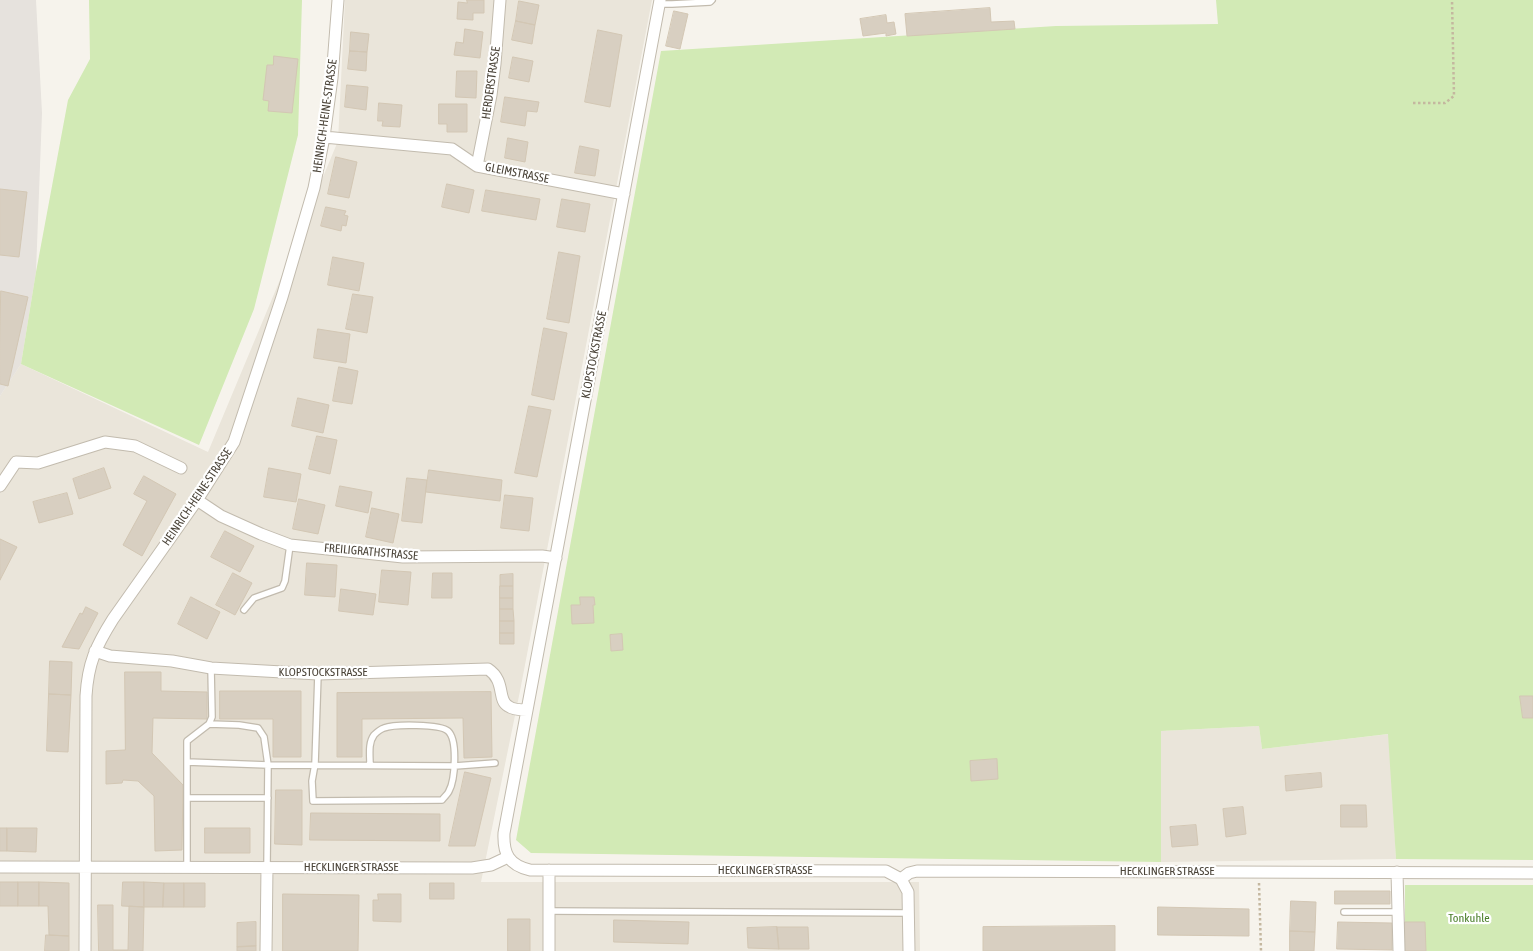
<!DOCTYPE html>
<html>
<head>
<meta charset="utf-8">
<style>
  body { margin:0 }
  canvas { display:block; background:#f6f3ec }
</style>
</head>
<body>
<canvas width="1533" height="951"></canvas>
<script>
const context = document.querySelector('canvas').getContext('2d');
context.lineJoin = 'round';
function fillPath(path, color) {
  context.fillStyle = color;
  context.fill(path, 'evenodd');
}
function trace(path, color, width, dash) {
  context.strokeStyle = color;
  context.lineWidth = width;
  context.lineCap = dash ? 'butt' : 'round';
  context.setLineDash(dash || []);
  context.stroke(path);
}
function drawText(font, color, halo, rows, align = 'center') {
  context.font = font + ' "Asap Condensed",sans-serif';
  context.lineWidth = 4.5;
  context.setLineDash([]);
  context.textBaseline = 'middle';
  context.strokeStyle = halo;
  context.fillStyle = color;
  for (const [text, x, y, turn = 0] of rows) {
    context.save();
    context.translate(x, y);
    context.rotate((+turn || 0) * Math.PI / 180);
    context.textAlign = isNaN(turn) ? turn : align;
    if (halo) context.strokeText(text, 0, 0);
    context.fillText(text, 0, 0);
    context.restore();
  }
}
fillPath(new Path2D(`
  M345,0H652L520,691L481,882H919L920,951H0V396L21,364L208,452L338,141Z
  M1259,726L1262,749L1389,734L1396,859L1161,862V731Z`), '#eae5da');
fillPath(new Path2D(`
  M0,0H36L42,113L36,272L21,364L0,396Z`), '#e6e2dd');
fillPath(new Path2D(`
  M89,0H302L298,135L254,309L199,445L21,364L36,272L68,100L90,59Z
  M1216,0H1533V860L1396,859L1388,734L1262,749L1259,726L1161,731V862L531,853L516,840L661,51L1056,26L1218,24Z
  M1405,885H1533V951H1405Z`), '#d2eab5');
const building = new Path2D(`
  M467,0H484V13H473V20L457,19L458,2L467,3Z
  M519,1L539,5L535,25L516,21Z
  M990,8L991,22L1014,21L1015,29L907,36L905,14Z
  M674,11L688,14L680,49L666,46Z
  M886,15L887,23L894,22L896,34L886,36V33L863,36L860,19Z
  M516,21L535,25L532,44L512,40Z
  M465,29L483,32L480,58L454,55L456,42L463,43Z
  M598,30L622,35L610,107L585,102Z
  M351,32L369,34L367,52L350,51Z
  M350,51L367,52L366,71L348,69Z
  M274,56L298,59L292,113L268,111L269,101L263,100L267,65H273Z
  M513,57L533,61L529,82L509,78Z
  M457,71H477L476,98L456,97Z
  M347,85L368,87L366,110L345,107Z
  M505,97L539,102L537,112L527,111L525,126L501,122Z
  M379,103L402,105L400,127L382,126L383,121H378Z
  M439,104H467V132H447V124H439Z
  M508,138L528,142L525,162L505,158Z
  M580,146L599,150L595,176L575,173Z
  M336,157L357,162L349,198L328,194Z
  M447,184L474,190L469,213L442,207Z
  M0,189L27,192L19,257L0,255Z
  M486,190L540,199L536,220L482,211Z
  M562,199L590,204L585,232L557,227Z
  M326,207L346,211L344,215L348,216L346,226L342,225L341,231L321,226Z
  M559,252L580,256L569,323L547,319Z
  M333,257L364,263L359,291L328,285Z
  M1,291L28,297L8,386L0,384Z
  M353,294L373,297L367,333L346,329Z
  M544,328L567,333L554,400L532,395Z
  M318,329L350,334L346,363L314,358Z
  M339,367L358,371L352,404L333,401Z
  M298,398L329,405L323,433L292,426Z
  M529,406L551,410L537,477L515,473Z
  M317,436L337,440L330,474L309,469Z
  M104,468L111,488L79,499L73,479Z
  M269,468L301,474L296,502L264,497Z
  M429,470L502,480L500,501L426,492Z
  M144,476L176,494L142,556L123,545L147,501L134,494Z
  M407,478L427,480L422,523L402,521Z
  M340,486L372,492L368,513L336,506Z
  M67,493L73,514L39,523L33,502Z
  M505,495L533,498L529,531L501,528Z
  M299,499L325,505L318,534L293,529Z
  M372,508L399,514L393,543L366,537Z
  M225,531L254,546L240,572L211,557Z
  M0,539L17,547L0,580Z
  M307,563L337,565L335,597L305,595Z
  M382,570L411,572L408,605L379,602Z
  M233,573L252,583L235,615L216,605Z
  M433,573H452V598H432Z
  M513,574V586H500V575Z
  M500,586H513V598H500Z
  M341,589L376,594L373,615L339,611Z
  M191,597L220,612L207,639L178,624Z
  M580,597H594L595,605H593L594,623L572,624L571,605H580Z
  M500,598H513V609H500Z
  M86,607L98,613L79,649L62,647L80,613L82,614Z
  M500,609H513L514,621H500Z
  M500,621H514V633H500Z
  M500,633H514V644H500Z
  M622,634L623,650L611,651L610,635Z
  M50,661L72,662L71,695L49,694Z
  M125,672H161V691L207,692V719L153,718L152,753L183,785L182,850L155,851L154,796L138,781L123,780L122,783L106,784V751L125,750Z
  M220,691H301V757H273V719H220Z
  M491,692L492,757L464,758L463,718L362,719V757H337V693Z
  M49,694L71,695L68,752L47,751Z
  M1520,696H1533V718H1523Z
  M997,759L998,779L971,781L970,761Z
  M465,772L491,778L475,846H449Z
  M1321,773L1322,787L1286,791L1285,776Z
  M276,790H302V845L275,844Z
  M1341,805H1366L1367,827H1341Z
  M1243,807L1246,834L1226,837L1223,809Z
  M311,813L440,814V841L310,840Z
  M1196,825L1198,845L1172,847L1170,827Z
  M0,828H7V851H0Z
  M7,828H37L36,852L7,851Z
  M205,828H250V853H205Z
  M0,882H18V906H0Z
  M18,882H39V906H18Z
  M39,882L69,883V936L49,935L48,906H39Z
  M123,882H144V907L122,906Z
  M144,882L164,883L163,907H144Z
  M164,883H184V907H163Z
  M184,883H205V907H184Z
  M430,883H454V899H430Z
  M1335,891H1390V904H1335Z
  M283,894L359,895L358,951H283Z
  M378,894H401V922L373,921V900H378Z
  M1291,901L1316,902L1315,932L1290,931Z
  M98,905H113V950H128L129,906L144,907L143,951H99Z
  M1158,907L1249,909V936L1158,935Z
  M508,919H530V951H508Z
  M614,920L689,922L688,944L614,942Z
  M256,922V946L237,947V923Z
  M1338,922L1392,923V950L1337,949Z
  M1405,922H1425L1426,951H1405Z
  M1115,926V951H983V927Z
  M777,927L779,949L748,948L747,928Z
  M777,927H808L809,949H779Z
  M1290,931L1315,932L1314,951H1290Z
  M46,935L69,936V951H45Z
  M256,946V951H237V947Z`);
fillPath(building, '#d8cfc1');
trace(building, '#d3c7b4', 1);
const lane = new Path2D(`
  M660,4H672L710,2L712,0
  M244,610L254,598L282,588L285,581L290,545
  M318,674L315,764L312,781L313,801L442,800C444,797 448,794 449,791C455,780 458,740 448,731C440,724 394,724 384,728C381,729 376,733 374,735C368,743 370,755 370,765
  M209,724L212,717L211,668
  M187,798H268
  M187,867V762
  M267,867L268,765L264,737L258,728L239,725L209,724L187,741V762L268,765L455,766L495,763
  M549,911L909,913
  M1344,912H1397`);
const street = new Path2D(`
  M660,0L504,833C503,854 509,865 530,870L886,871L901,879L908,892L909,951
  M324,137L452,149L477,166L624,194
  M477,166L491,95L495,64L500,0
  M0,486L16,462L38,463L105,442L135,446L181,468
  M197,500L221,516L261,534L290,545L403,557L542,556L556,558
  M95,651L110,656L172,661L211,668L318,674L488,669C506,681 497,700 508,706C513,710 521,710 527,710
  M0,867L472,868L491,865L508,857
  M1397,872L1399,951
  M901,879L909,873L917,871L1533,873
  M85,951L86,696C88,663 96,646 113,619L197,500L234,442L282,297L314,188L324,137L332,78L338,0
  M266,951L267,867
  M549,951V870`);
trace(lane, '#c2bbae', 8);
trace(street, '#c2bbae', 13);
trace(new Path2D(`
  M1413,103H1445L1454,96L1452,0
  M1259,883L1261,951`), '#c4b79f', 2.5, [2.5, 2.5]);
trace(lane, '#fff', 5.5);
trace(street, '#fff', 11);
drawText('12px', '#4b4439', '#fff', [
  ["HERDERSTRASSE",491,83,-82],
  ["HEINRICH-HEINE-STRASSE",325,116,-82],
  ["GLEIMSTRASSE",517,173,11],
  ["KLOPSTOCKSTRASSE",594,355,-79],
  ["HEINRICH-HEINE-STRASSE",197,497,-56],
  ["FREILIGRATHSTRASSE",371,552,5],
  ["KLOPSTOCKSTRASSE",323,672],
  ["HECKLINGER STRASSE",351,867],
  ["HECKLINGER STRASSE",765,870],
  ["HECKLINGER STRASSE",1167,871]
]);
drawText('12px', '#4a7f2a', '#fff', [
  ["Tonkuhle",1469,918]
]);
</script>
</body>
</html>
